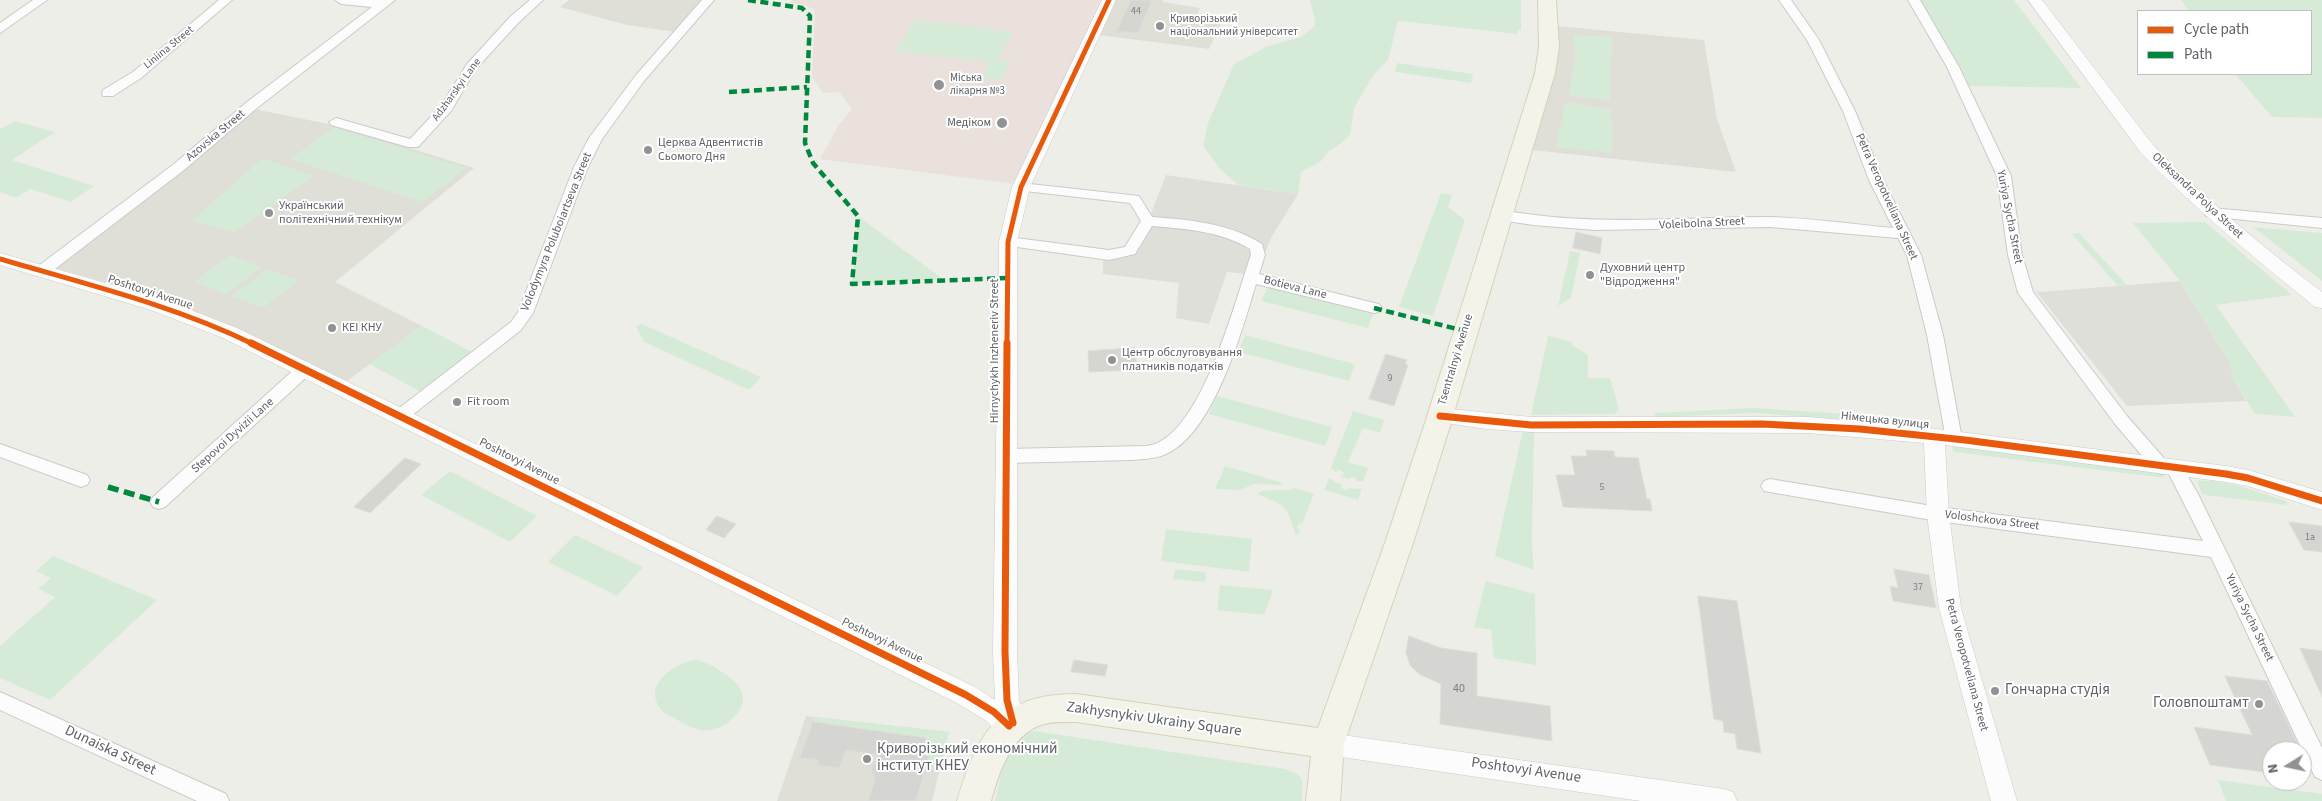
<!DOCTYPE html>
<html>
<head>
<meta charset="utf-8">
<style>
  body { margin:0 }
  #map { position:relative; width:2322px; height:801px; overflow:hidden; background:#eeeee9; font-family:"Source Sans 3",sans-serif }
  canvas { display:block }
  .legend { position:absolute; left:2137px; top:10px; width:175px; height:65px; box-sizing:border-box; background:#fff; border:1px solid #bfc0c2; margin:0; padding:6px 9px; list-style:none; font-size:15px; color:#5e6167 }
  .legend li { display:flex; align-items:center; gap:10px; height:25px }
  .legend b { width:25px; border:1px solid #bfc0c2 }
  .north { position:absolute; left:2262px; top:741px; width:50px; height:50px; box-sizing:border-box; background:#fff; border:1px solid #bfc0c2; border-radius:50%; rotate:260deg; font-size:14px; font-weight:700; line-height:20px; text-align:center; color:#5e6167 }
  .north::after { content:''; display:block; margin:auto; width:18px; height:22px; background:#909294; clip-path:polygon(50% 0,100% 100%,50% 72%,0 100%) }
</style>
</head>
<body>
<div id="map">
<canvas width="2322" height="801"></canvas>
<ul class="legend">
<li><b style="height:6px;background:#e8590c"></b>Cycle path</li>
<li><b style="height:6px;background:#00873e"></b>Path</li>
</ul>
<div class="north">N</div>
</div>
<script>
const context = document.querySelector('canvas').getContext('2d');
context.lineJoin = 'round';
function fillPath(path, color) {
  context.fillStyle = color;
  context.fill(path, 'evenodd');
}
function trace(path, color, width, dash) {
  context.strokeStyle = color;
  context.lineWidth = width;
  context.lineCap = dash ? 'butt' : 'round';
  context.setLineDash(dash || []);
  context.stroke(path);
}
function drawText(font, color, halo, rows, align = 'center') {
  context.font = font + ' "Source Sans 3",sans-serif';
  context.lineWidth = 4;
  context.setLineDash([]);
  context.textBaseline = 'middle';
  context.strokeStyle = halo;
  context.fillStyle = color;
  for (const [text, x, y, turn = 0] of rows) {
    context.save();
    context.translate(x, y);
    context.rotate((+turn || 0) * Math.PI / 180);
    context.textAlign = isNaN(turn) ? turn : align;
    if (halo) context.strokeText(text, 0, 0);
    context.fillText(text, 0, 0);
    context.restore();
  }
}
fillPath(new Path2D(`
  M1166,175L1298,194L1272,236L1256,275L1227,272L1209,324L1176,318L1179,283L1103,274V255L1120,254L1148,221Z
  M2180,281L2230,363L2234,380L2246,401L2127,406L2035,290L2040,292Z`), '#dfdfda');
fillPath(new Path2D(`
  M569,0H702L675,32L627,25L560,7Z
  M1114,0H1163V2L1200,8L1197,15L1223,18L1209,49L1098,35Z
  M1557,26L1704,40L1717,119L1736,172L1532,150L1542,112Z
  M249,108L338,126L474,168L335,282L422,326L347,381L241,331L158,297L48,266Z
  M806,716L949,732L932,801H777Z`), '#dfded7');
fillPath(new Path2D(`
  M792,0H1100L1015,184L820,159L838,126L852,109L839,92L823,93L812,77L815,10L805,5L790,3Z`), '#eae0dc');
fillPath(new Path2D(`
  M1310,0H1521V30H1518V34L1398,21L1388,60L1374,74L1354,108L1350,135L1339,145L1328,152L1321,161L1301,172L1298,194L1238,185L1220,169L1203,146L1208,123L1234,64L1268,46L1301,37L1314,26L1315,21Z
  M1920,0H2014L2081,88L1969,86Z
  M2181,0H2322V118L2272,117L2235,74H2311V11H2189Z
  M914,20L1013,32L998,60L1011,62L1001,80L982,78L990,62L896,51Z
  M1574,35L1612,37L1610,100L1568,96L1575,62Z
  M1397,63L1473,74L1471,83L1395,72Z
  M1566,102L1611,109L1612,153L1555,147Z
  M15,121L55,132L12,160L94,186L71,202L30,189L16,198L0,192V129Z
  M335,127L466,168L423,202L290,159Z
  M263,158L314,176L235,232L191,221Z
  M1441,193L1452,195L1448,207L1465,220L1433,316L1399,307Z
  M858,216L943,279L852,284Z
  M2205,222L2292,295L2216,305L2295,417L2255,414L2234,380L2230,363L2180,281L2133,223Z
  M2253,227L2322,233V281Z
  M2080,233L2082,236L2127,285L2118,286L2072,234Z
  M1570,251L1580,253L1571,298L1558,306Z
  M230,255L262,267L226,294L194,282Z
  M267,269L299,280L263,308L231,296Z
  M1268,286L1374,312L1368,328L1261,301Z
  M642,324L761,377L749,390L644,342L636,326Z
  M422,326L478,355L427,395L369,364Z
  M1245,335L1355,364L1349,381L1238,352Z
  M1548,336L1572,342V345L1588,355V378H1610L1619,409L1615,414L1531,415Z
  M1217,396L1332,427L1325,446L1209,414Z
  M1754,408L1848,414L1849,420L1755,413L1655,417L1654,413Z
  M1353,411L1384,420L1380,433L1363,428L1348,462L1368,468L1363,481H1356V478L1350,477L1349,479L1341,477L1344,473L1339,470L1336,472L1331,468Z
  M1523,430L1534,431L1532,544L1534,570L1495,556Z
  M1952,443L2163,471L2165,478L1953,452Z
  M1225,466L1283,483L1280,485L1253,484L1241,490L1215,489Z
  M450,471L537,516L510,542L421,495Z
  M1329,478L1342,485L1341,488L1348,490L1349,488L1362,489L1358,500L1324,490Z
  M2197,481C2227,479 2258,492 2286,501L2288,505L2205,495L2202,494Z
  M1294,488L1314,494L1302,524L1299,523L1297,528L1300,529L1298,535L1295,534C1287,505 1286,506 1257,494C1263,487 1283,493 1294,488Z
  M1166,529L1252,539L1249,572L1161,561Z
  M575,535L643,567L617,596L548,562Z
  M53,556L157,600L50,700L0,678V646L55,597L38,589L51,578L36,571Z
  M1175,569L1206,572L1205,582L1173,579Z
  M1486,581L1535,594L1536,665L1494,658L1491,630L1474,627Z
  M1220,585L1273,590L1264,615L1217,610Z
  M695,660C704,661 711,665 719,670C744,684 754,703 727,723C706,737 693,729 674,718C668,715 662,712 659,707C644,683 675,663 695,660Z
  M814,717L949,732L939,771L925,769L929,756L921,755L925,738L813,722Z
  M1034,731L1286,769L1299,775L1303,783L1302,801H995C1002,776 1004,737 1034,731Z
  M2218,780L2322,794V801H2226Z`), '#d6ebd7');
const building = new Path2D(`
  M1131,0H1152L1138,33L1117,31Z
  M1576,232L1602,238L1600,254L1573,248Z
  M1135,348L1137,370L1089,372L1088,351Z
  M1386,354L1407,360L1405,364L1408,365L1394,406L1369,399Z
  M1586,450L1614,451L1615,457L1638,458L1647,499H1650L1652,511L1563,507L1556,475H1575L1571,456H1587Z
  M405,458L421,464L370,513L354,507Z
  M717,516L736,524L724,538L706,530Z
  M2289,522L2322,526V552L2304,550Z
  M1894,569L1929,575L1936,608L1893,601L1890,586L1898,588Z
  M1698,596L1737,601L1761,753L1737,749L1735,734L1724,732L1723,721L1714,719Z
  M1409,636L1441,648L1477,653V696L1550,706L1552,741L1440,724L1441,684L1419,674L1410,665L1406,653Z
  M2300,648L2322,651V696Z
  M1074,660L1108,665L1105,676L1071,672Z
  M2225,676L2267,681L2301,751H2272V773L2210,765L2194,727L2252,735Z
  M813,722L926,738L921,755L929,756L916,800L868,801L875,780L871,769L880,755L846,750L839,768L817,765L819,760L800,758Z`);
fillPath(building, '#d5d5d2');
trace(building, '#deddd8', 1);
const minor = new Path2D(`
  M33,0H47L0,33V23Z
  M219,0H232L141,78L113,96H103L102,93L103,90L133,72Z
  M335,0H395L257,108L184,170L47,275H37L35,271L37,267L174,164L247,102L372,7L341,4Z
  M530,0H543L518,23L476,69L451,111L418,147H408L331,125L329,122L336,118L410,139L441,106L467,64L510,17Z
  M702,0H714L644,81L602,139L588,167L533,313L521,330L406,420L400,422L394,420L392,416L394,412L511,322L518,312L574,167L589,138L636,75Z
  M1779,0H1791L1819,40L1855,111L1883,180L1921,255L1943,335L1962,439L1960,444L1954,445L1948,444L1946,439L1927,335L1907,255L1898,238L1770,227L1595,230L1533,225L1501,220L1494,215L1501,210C1594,227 1675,217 1768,217C1810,218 1852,224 1893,228L1869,180L1843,111L1807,40Z
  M1908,0H1920L1959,67L2011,176L2022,255L2033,292L2127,416L2168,463L2174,461L2180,463L2197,492L2322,748V780L2315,777L2211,557L1938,521L1764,491L1761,486L1764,481L1770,479L1938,507L2203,541L2168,472L2162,474L2156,472L2115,424L2018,293L2008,255L1997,176L1947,67Z
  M1021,183L1139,196L1152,217C1190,220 1229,223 1262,244L1265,255L1259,274L1374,303L1379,304L1382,308L1379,312L1374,313L1256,284C1242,330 1214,433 1166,454C1155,459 1143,459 1132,460L1006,463L1000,461L998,456L1000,451L1006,449L1147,446C1201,439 1235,300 1251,255L1250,249C1221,231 1186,229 1152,226L1135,254L1109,260L1003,245L1001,242L1003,239L1008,237L1109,250L1125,247L1141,221L1130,203L1016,190L1014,187L1016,184Z
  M2211,208L2322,218V228L2206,216L2204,213L2206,210Z
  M305,363L311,365L313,369L311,373L165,507L159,509L153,507L150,502L153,497L299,365Z
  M0,444L87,475L90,480L87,485L81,487L0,457Z
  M0,692L226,794L229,801H197L0,710Z`);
const tertiary = new Path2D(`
  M1102,0H1116L1030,187L1017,242V652L1019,700L1025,723L1022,731L1009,737L1000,734L985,720L957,703L223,338L151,310L0,265V253L165,300L237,328L975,687L995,700L993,652L999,242L1012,187Z
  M2028,0H2042L2153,145C2205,199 2263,247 2322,292V308L2315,307C2254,258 2195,209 2141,153Z
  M1440,408L1531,417H1808L1913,426L2226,466L2248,470L2322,492V510L2248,486L2226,482L1945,445L1949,514L1961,608L2017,801H1991L1939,608L1927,514L1924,443L1808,433L1531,432L1486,429L1433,421L1430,416L1433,411Z
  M1328,733L1724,789L1733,792L1737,801H1641L1328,755L1319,752L1316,744L1319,736Z`);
const primary = new Path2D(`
  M1538,0H1556L1559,47L1555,73L1450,426L1414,540L1344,744L1340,801H1306L1311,756L1076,722C1064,722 1052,721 1041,725C1010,736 999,773 991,801H957C978,733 998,694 1076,694L1318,728L1386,540L1424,426L1535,73L1539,47Z`);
trace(minor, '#cacbc9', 2);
trace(tertiary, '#cacbc9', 1);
trace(primary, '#d6d2b6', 2);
fillPath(minor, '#fcfcfc');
fillPath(tertiary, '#fcfcfc');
fillPath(primary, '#f3f3e9');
trace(new Path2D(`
  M748,0L802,8L810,16L805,143L813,163L858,216L852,284L1007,278
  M729,92L807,87
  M1374,308L1465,331`), '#00873e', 4.5, [8, 4.5]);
trace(new Path2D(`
  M108,487L159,502`), '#00873e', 5.5, [11, 5.5]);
trace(new Path2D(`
  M0,259C85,284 173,305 253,344
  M1007,344L1008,242L1021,187L1109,0`), '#e8590c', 5);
trace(new Path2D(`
  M251,343L966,695L994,712L1009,726
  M1007,343L1005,652L1007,700L1013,723
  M1440,416L1531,425L1762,424L1860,429L1965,440L2226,474L2248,478L2322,501`), '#e8590c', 7);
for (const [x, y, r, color] of [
  [1160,26,5,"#909294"],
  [939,85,6,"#909294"],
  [1002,123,6,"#909294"],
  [648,150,5,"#909294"],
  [269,213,5,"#909294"],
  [1590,275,5,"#909294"],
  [332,328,5,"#909294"],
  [1112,360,5,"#909294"],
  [457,402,5,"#909294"],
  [1995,691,5,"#909294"],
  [2259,704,5,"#909294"],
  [867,759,5,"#909294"]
]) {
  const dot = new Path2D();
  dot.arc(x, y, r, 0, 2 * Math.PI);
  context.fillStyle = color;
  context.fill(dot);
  trace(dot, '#fff', 2);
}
drawText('10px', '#7d7f83', null, [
  ["44",1136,12],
  ["9",1390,379],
  ["5",1602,488],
  ["1а",2310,538],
  ["37",1918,588]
]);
drawText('11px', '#5e6167', '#fff', [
  ["Криворізький",1170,20],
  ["національний університет",1170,33],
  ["Міська",950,79],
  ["лікарня №3",950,92]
], 'left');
drawText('11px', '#5e6167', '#fff', [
  ["Liniina Street",169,48,-39],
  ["Adzharskyi Lane",457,90,-54]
]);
drawText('12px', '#5e6167', '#fff', [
  ["Медіком",991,123,"right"],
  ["Церква Адвентистів",658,143],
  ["Сьомого Дня",658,157],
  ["Український",279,206],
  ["політехнічний технікум",279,220],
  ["Духовний центр",1600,268],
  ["\"Відродження\"",1600,282],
  ["КЕІ КНУ",342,328],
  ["Центр обслуговування",1122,353],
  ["платників податків",1122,367],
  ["Fit room",467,402]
], 'left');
drawText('12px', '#5e6167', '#fff', [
  ["Azovska Street",216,136,-40],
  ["Oleksandra Polya Street",2197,196,43],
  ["Petra Veropotveliana Street",1886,197,66],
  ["Yuriya Sycha Street",2009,217,79],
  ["Voleibolna Street",1702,224,-3],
  ["Volodymyra Poluboiartseva Street",557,232,-68],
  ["Botieva Lane",1295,288,14],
  ["Poshtovyi Avenue",150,293,18],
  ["Hirnychykh Inzheneriv Street",995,351,-90],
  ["Tsentralnyi Avenue",1456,360,-73],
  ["Німецька вулиця",1885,421,6],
  ["Stepovoi Dyvizii Lane",233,436,-42],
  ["Poshtovyi Avenue",519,462,27],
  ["Voloshckova Street",1992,521,7],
  ["Yuriya Sycha Street",2249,618,64],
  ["Poshtovyi Avenue",882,641,26],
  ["Petra Veropotveliana Street",1966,665,75]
]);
drawText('12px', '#7d7f83', null, [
  ["40",1459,689]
]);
drawText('15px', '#5e6167', '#fff', [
  ["Гончарна студія",2005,691],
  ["Головпоштамт",2249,704,"right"],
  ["Криворізький економічний",877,750],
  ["інститут КНЕУ",877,767]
], 'left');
drawText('15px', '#5e6167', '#fff', [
  ["Zakhysnykiv Ukrainy Square",1154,720,8],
  ["Dunaiska Street",110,751,25],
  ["Poshtovyi Avenue",1526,771,8]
]);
</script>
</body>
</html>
